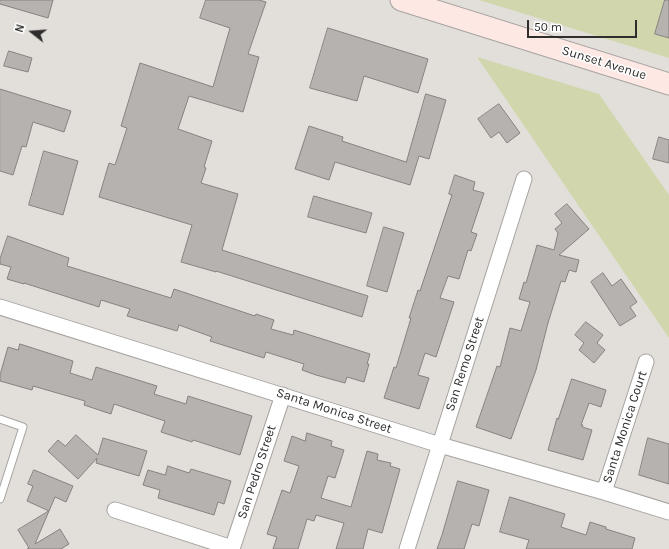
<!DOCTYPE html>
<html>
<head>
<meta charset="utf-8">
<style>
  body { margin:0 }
  #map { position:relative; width:669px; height:549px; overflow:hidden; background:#e2dfdb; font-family:Karla,sans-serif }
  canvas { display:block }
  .north { position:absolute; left:12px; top:12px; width:40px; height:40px; -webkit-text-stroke:3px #fff; paint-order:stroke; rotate:287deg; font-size:11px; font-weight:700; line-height:16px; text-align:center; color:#2f2e2c }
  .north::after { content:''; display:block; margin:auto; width:14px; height:18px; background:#2f2e2c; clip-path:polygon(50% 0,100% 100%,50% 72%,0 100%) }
  .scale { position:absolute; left:527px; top:20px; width:110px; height:18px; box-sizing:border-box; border:2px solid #2f2e2c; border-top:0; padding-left:5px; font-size:12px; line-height:14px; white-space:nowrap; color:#2f2e2c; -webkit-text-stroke:3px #fff; paint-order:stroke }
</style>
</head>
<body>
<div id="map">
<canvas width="669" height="549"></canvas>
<div class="north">N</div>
<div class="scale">50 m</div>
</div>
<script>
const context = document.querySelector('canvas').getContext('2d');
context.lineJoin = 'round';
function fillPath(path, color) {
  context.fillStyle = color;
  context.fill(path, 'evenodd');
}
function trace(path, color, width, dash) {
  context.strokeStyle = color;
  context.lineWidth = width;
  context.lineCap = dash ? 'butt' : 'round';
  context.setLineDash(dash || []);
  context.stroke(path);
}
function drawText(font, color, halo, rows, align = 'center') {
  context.font = font + ' Karla,sans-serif';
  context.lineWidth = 3;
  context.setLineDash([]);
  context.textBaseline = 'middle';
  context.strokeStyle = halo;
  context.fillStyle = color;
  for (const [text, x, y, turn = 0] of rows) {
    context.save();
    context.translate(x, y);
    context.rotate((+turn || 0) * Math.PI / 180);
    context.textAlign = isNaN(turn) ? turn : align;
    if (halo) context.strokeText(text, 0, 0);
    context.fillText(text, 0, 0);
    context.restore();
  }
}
fillPath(new Path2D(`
  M479,0H669V58Z
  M477,57L599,94L669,195V338Z`), '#d2d6ac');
const building = new Path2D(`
  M0,0H53L48,18L0,4Z
  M206,0H259L266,2L248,54L259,57L243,112L189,96L178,129L212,141L204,167L206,168L201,183L238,194L222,250L368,296L362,317L216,271V272L181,262L192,225L99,197L109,163L115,165L127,128L121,126L140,63L213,87L230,28L200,18Z
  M665,0H669V38L655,34Z
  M328,28L428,59L418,93L364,76L357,101L310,88Z
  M9,51L32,58L28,72L4,66Z
  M0,89L71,111L64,132L33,122L26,147L22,146L13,175L0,171Z
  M426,94L446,100L429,159L419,156L410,185L335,162L329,180L295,169L309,126L343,137L342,141L406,162Z
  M499,104L520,133L507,143L499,132L491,138L478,119Z
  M659,137L669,140V163L653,159Z
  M44,151L78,161L63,215L29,205Z
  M455,175L475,182L473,190L484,193L471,232L477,234L471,251L468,250L459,279L448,276L440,298L454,302L436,357L425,353L418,375L429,378L419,409L384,398L394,367L396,368L411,318H409L418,290L420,291L452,195L449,194Z
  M314,196L372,213L366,233L308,217Z
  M567,204L589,229L559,255L579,260L576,272L569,270L565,282L561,281L548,323L536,370L511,439L476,427L497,366L500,367L510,328L521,331L530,302L519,299L524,282L526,283L537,245L554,250L558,233L555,229L562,223L555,214Z
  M384,227L404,233L387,292L367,286Z
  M8,236L69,258L67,266L171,298L174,289L255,316L256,314L274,320L271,329L293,335L294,330L370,354L367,364H369L364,382L347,377L345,383L316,375L302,370L304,364L266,352L264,358L210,341L212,337L179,325L177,331L127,316L130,309L101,300L99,307L24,283V284L7,279L11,267L0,264V259Z
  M603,273L612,286L621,279L637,302L630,307L636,316L620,326L591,282Z
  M586,322L603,335L597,343L605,350L594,363L579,350L584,343L575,335Z
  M20,344L73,361L70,373L92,380L96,367L157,386L154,394L186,404L188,396L252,416L240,455L193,440L192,442L161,432L165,421L114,404L111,414L84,405L85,401L33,386L32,390L0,381V375L8,347L18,350Z
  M572,379L606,390L601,407L589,403L581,425H583L582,427L592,430L583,460L548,450L557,418L558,419Z
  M307,433L332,441L331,446L344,450L335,478L328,476L321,498L351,507L367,451L378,454L377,460L391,463L390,466L400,469L382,533L368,529L363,549H336L344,523L316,515L314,521L307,519L298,549H273L277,537L267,534L282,490L290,493L299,466L284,461L292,436L305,441Z
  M76,435L98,455L103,438L147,451L139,476L96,463L97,458L78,479L48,451L58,440L65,446Z
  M648,438L669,444V484L639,475Z
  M168,466L189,473L191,469L231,481L224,504L218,502L214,515L158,498L160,490L143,485L148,470L165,475Z
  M34,470L73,486L66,502L55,497L49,511L27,501L33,486L28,484Z
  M458,481L489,490L479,526L472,524L464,549H437L442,535Z
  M510,497L565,514L561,527L586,535L590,522L606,527V529L635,538L632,549H526L529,540L500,532Z
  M49,511L35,544L60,529L69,544L61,549H27L29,548L18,530Z`);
fillPath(building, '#b5b2af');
trace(building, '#86837f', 1);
const service = new Path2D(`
  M0,419L23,427L0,499`);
const minor = new Path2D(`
  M0,307L440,445L604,492L669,512
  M604,492L646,362
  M115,510L232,548
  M232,549L283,395
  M407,549L524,179`);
const secondary = new Path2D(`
  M401,0L669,84`);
trace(service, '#a6a3a0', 9);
trace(minor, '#a6a3a0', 17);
trace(secondary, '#a6a3a0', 23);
trace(service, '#fff', 7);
trace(minor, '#fff', 15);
trace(secondary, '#fde8e4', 21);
drawText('13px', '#2f2e2c', '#fff', [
  ["Sunset Avenue",604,63,17],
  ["San Remo Street",465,364,-72],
  ["Santa Monica Street",334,411,18],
  ["Santa Monica Court",625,427,-72],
  ["San Pedro Street",257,472,-72]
]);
</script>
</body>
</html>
